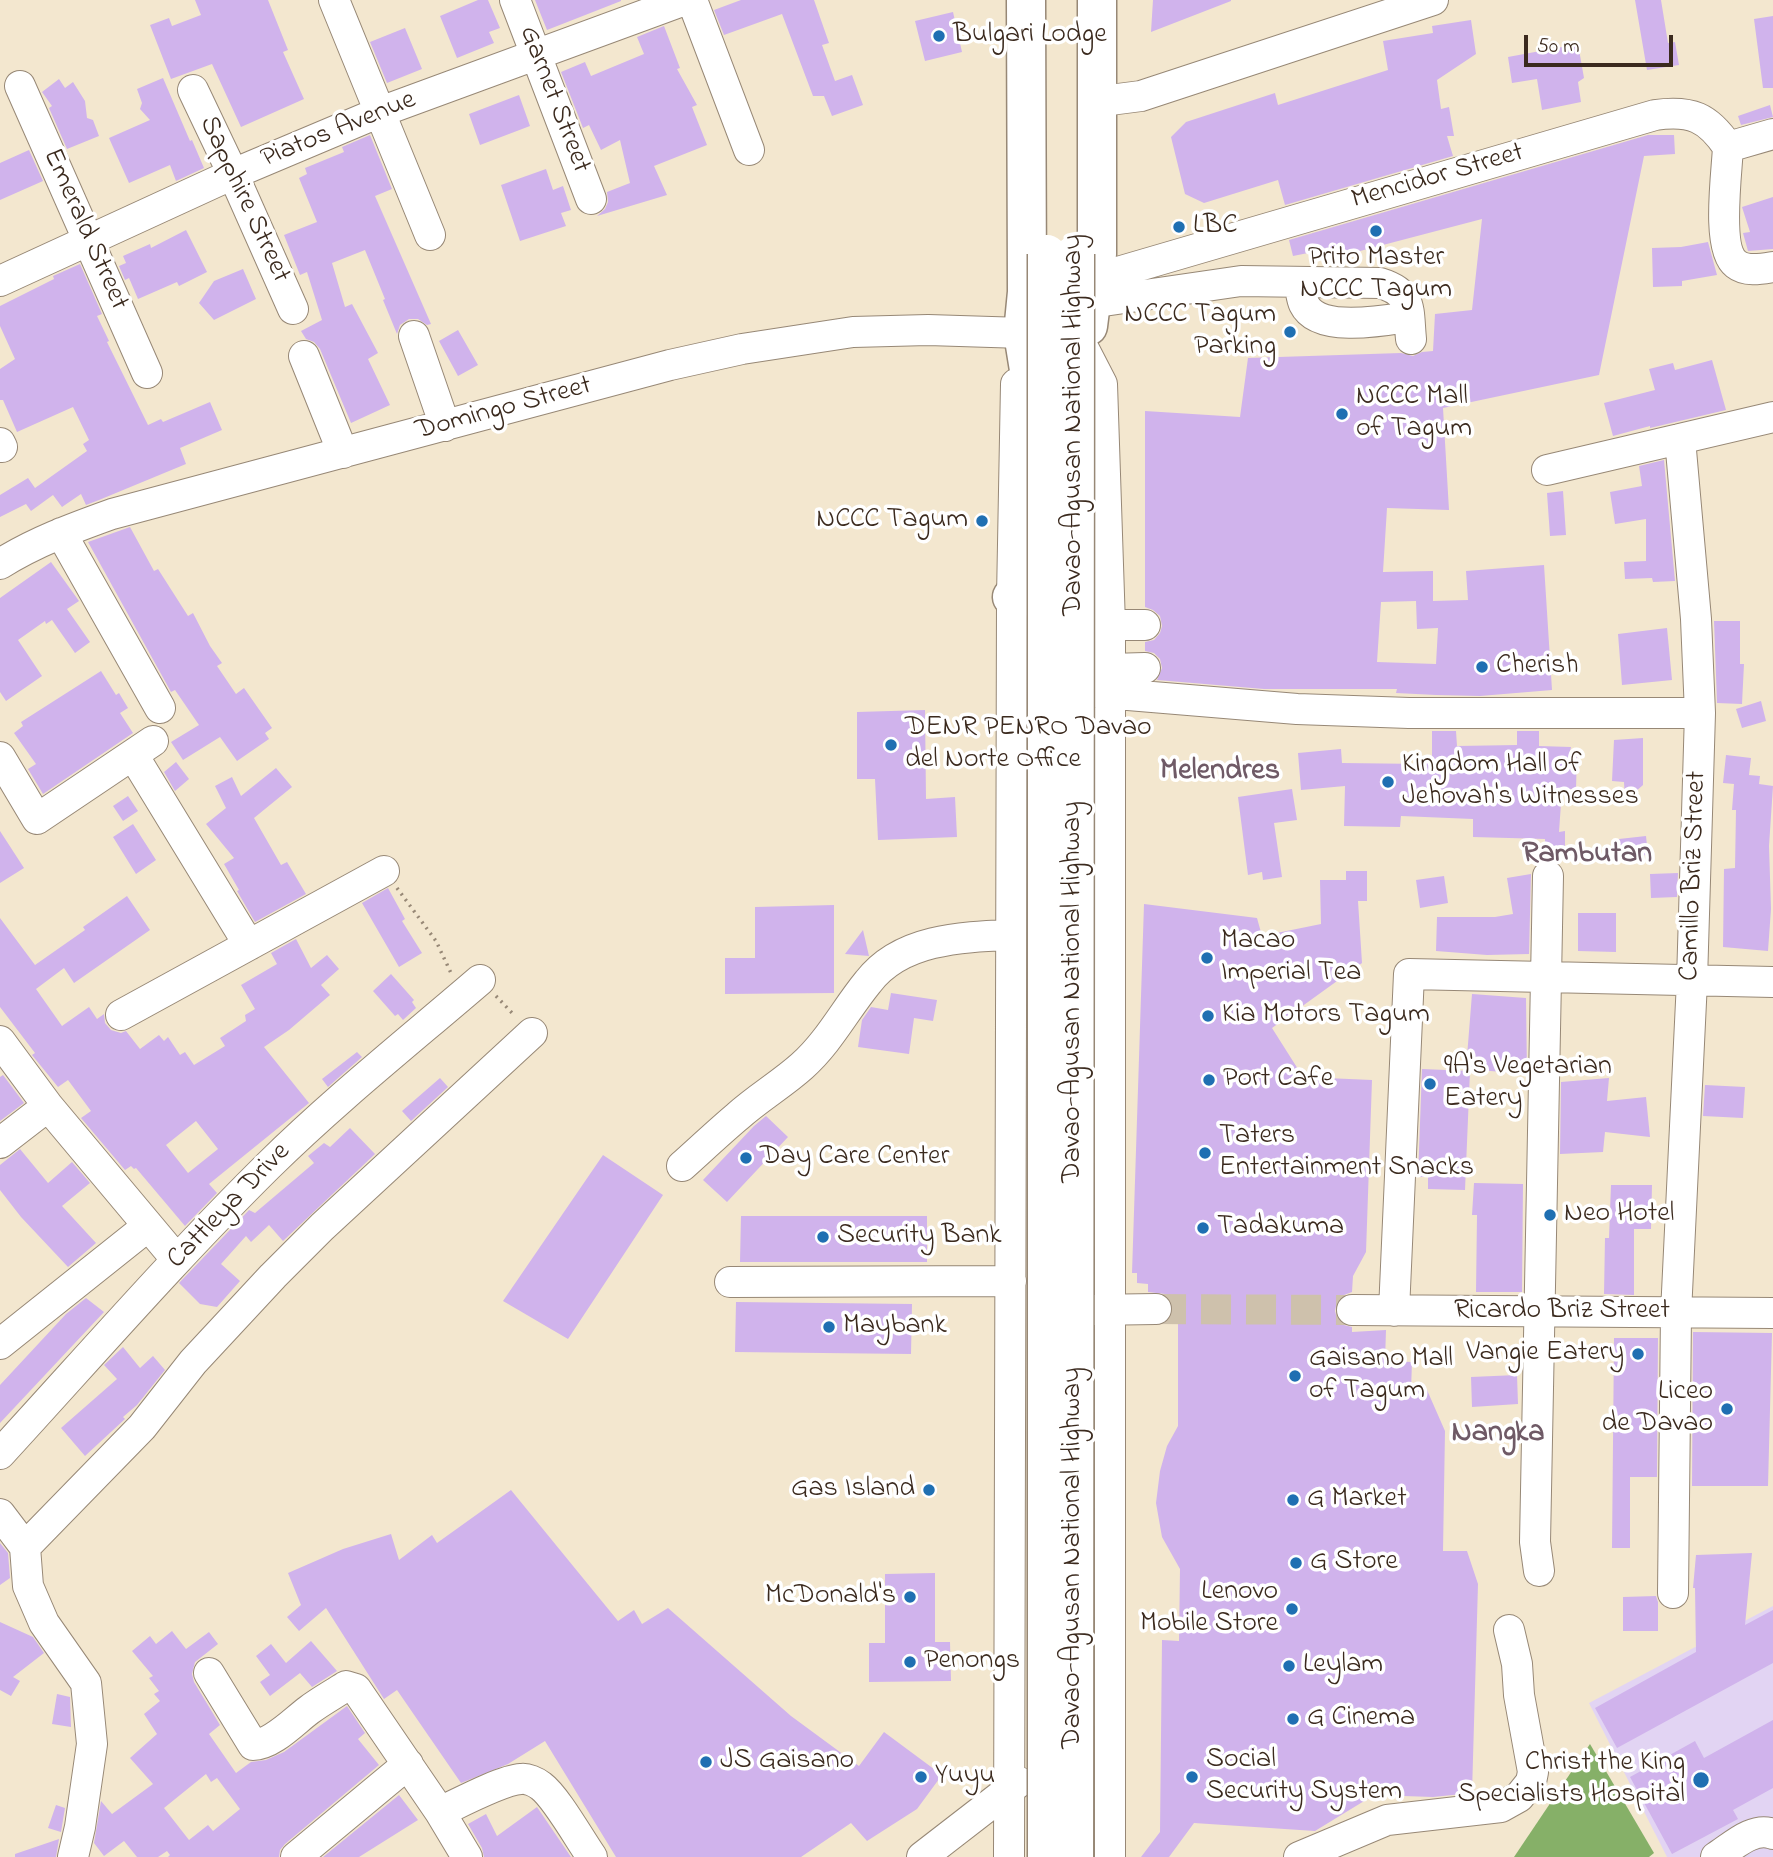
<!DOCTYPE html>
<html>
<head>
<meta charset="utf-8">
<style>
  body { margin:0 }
  #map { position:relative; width:1773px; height:1857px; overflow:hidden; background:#f3e7cf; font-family:"Indie Flower",sans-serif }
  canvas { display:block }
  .scale { position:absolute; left:1524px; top:35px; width:149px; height:32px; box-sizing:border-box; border:4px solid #3b2a1e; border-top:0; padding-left:9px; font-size:21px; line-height:24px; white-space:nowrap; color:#3b2a1e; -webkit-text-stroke:5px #fff; paint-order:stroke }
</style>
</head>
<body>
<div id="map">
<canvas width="1773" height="1857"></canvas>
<div class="scale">50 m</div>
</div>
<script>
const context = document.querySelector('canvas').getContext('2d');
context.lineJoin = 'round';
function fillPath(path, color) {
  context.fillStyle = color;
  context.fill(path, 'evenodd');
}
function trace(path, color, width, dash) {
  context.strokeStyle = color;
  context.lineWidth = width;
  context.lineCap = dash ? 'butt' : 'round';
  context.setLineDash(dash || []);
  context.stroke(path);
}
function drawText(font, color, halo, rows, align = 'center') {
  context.font = font + ' "Indie Flower",sans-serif';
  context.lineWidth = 7;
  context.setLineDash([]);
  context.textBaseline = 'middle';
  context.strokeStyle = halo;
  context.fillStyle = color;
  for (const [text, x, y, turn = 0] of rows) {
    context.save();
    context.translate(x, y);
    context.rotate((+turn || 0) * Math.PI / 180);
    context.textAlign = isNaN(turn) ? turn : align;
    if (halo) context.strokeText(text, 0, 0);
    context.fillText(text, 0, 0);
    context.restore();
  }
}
fillPath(new Path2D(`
  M1773,1606V1857H1667L1589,1703Z`), '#e2d4f3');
fillPath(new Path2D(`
  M1590,1744L1654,1853L1649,1857H1514Z`), '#86b068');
fillPath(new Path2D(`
  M195,0H268L288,50L283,52L304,99L241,127L212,64L171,79L150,25L169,18L172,26L201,15Z
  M478,0H488L500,28L489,32L494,43L457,58L440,16Z
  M535,0H621V1L547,30Z
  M741,0H814L829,43L822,45L835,81L852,75L863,105L832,116L824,96H813L782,14L724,35L714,10Z
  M1153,0H1231V1L1151,32Z
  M1635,0H1661L1668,43L1675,42L1679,65L1647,70Z
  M953,12L962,52L925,61L915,21Z
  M1773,16V88H1763L1754,19Z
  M1471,20L1476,54L1437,80L1441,109L1449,107L1454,136H1447L1453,156L1285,205L1278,180L1204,203L1185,194L1171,137L1186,122L1275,93L1278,105L1388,70L1383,41L1433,33L1432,26Z
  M664,26L680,68L677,69L697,105L692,107L707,145L654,166L667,195L597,216L605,209L608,202L607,192L630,183L620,140L601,150L589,125L583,128L561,72L585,62L591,76L644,54L637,37Z
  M405,28L422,69L387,83L370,42Z
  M1578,44L1584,78L1578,82L1581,102L1542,110L1537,79L1512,83L1508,57Z
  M163,78L190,141L192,140L204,168L176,181L170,165L129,183L109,138L150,120L140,109L142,103L137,89Z
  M59,79L65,88L73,82L85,101L87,118L93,120L99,136L67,149L49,108L52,106L42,92Z
  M519,95L530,126L480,145L469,114Z
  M1770,105L1773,117L1741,125L1738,116Z
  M370,135L392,189L375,196L431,324L427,325L418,319H409L400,325L397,334L383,300L385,299L365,250L332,263L345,307L352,304L378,353L368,359L390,405L351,423L320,349L314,342L306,339L301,331L322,320L307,272L300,275L284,235L317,222L299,178L307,174L305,168L344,152L342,147Z
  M1648,135H1674L1675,154L1644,156L1599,375L1443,408L1449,510L1387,508L1383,572L1433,571V601L1468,600L1466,571L1544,565L1552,690L1480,696L1436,695L1396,693L1397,689H1264L1157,680L1162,668L1160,659L1154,653L1145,651V642L1154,640L1160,633L1162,626L1160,616L1153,610L1145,607V411L1240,417L1248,358L1401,353L1413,356L1422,352L1433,351L1435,314L1472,310L1482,219L1341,256L1338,247L1293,256L1289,240ZM1416,601L1417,629L1438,628L1436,664L1377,662L1381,602Z
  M29,150L43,181L0,200V163Z
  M546,169L553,190L563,186L571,210L561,213L566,226L520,241L501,185Z
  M1773,197V249L1748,251L1743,233L1750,232L1742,207Z
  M186,230L207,272L179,286L177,282L138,299L129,278L125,280L119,266L126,263L123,256L150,244L151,248Z
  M1708,242L1717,275L1682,281V286L1653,287L1652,248L1681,247Z
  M80,264L102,314L97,316L109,341L107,342L148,425L161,419L163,422L210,402L222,430L180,448L186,464L99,500L86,505L81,494L62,507L53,495L31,511L26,504L0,517V495L28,478L35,488L87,451L83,444L89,440L73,407L17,432L3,400H0V369L15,359L0,326V306L54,279L53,276Z
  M243,269L256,299L214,320L199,303L214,281Z
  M458,330L478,365L458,376L439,341Z
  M1712,360L1726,410L1650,428V426L1613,436L1604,403L1655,390L1649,369L1673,363L1675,370Z
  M1664,460L1675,581L1653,582L1652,578L1625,579L1624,562L1646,561V519L1615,524L1610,492L1642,486L1639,466Z
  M1563,491L1566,535L1550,536L1547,493Z
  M130,527L154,571L158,569L188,616L193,613L210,646L222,663L217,666L236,694L244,688L272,728L265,733L269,739L237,761L220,737L183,760L171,742L199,725L175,690L171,692L88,542Z
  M51,562L79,601L67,609L90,642L75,653L52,620L46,624L45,621L18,640L42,676L6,701L0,692V598Z
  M1714,621H1740V664H1744L1742,704L1717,703Z
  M1667,628L1672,680L1622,685L1618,634Z
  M101,671L116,695L119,693L128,708L120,713L133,733L43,794L28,769L36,764L14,733L23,726L21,722Z
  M1761,701L1766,721L1742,728L1736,709Z
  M925,710L926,799L955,797L957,837L878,840L875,779H857V712Z
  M1432,731H1456L1457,746L1517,745V731H1539V746L1571,747L1570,752L1577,753L1576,789H1562L1559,832L1565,831V850L1553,860L1545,859V839L1473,837V819L1401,816L1400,827L1344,826L1345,786L1301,790L1298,753L1341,749L1342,763L1424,764V757H1432Z
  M1643,738V785L1625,801L1624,782L1612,781L1614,740Z
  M1726,755L1751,758L1749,775L1760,776L1759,784L1773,786L1769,846L1771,909L1768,951L1723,947L1724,869L1735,868L1736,810H1732L1734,784L1723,783Z
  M176,762L189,779L175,791L164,772Z
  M276,768L292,787L254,818L281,865L287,862L306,894L255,922L237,891L239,890L224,864L234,858L206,824L226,808L215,786L232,777L241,796Z
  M1292,789L1297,820L1274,823L1282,877L1263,880L1262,872L1248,875L1238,797Z
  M128,796L138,811L123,821L113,806Z
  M133,824L156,860L136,874L113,837Z
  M0,831L24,868L0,883Z
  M1646,836L1648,855L1620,858L1619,839Z
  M1346,871H1367V901H1358L1362,963L1272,1028L1303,1077L1372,1080L1366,1252L1353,1276L1352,1292L1344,1295L1337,1301L1335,1311L1337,1319L1344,1325L1352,1327V1332L1386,1330L1385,1361L1412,1362L1411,1390H1427L1445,1431L1443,1551H1467L1478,1584L1472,1793L1433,1797L1374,1795L1315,1831L1194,1823L1169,1857H1141L1160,1832L1162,1640L1179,1641L1180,1569L1162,1537L1156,1503L1160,1471L1167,1446L1178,1426V1315H1172L1171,1301L1165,1294L1148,1292V1284L1137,1283V1273H1132L1144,904L1257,918L1262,936L1321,924L1320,880H1346Z
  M1678,873L1677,897L1651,898L1650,874Z
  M1531,874L1529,954L1487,955L1436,951L1437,917H1495L1513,914L1507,878Z
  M1444,876L1448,903L1420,908L1416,880Z
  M388,888L405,919L402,921L422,953L399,967L362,903Z
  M127,896L150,930L74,983L64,968L36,989L62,1026L89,1007L97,1019L104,1014L105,1023L111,1030L121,1033L126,1031L140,1049L159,1035L164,1041L168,1037L180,1055L185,1052L194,1065L225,1046L220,1038L246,1021L245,1015L255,1009L241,985L277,964L271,953L296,939L311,968L327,955L339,969L321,985L330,995L289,1030L264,1047L309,1103L209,1184L217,1193L185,1226L136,1168L134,1169L131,1166L125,1170L81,1118L91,1111L68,1080L58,1087L32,1055L35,1053L0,1007V918L35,965L85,930L83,927ZM196,1121L218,1149L188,1173L166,1145Z
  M834,905V993L725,994V958H755V907Z
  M1578,913H1616V952L1578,951Z
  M863,930L869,956L845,954Z
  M391,974L414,1000L412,1002L416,1008L403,1020L398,1014L395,1016L373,991Z
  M891,993L937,1000L933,1021L914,1018L909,1054L858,1047L862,1020L871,1007L888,1010Z
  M1472,994L1526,998L1527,1074L1466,1069Z
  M357,1052L362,1057L328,1087L322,1079Z
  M1422,1069L1470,1071L1465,1190L1428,1189V1177H1418Z
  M3,1075L24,1103L0,1121V1077Z
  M440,1078L448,1087L411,1121L402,1111Z
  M1609,1078L1607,1101L1646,1097L1650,1137L1605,1132L1603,1152L1560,1154L1561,1082Z
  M1705,1085L1745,1087L1743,1118L1703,1116Z
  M766,1116L788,1137L727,1202L703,1180L754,1126Z
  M350,1128L375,1154L283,1241L269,1225L251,1242L246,1236L221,1264L240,1281L217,1307L200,1304L179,1283L249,1210L255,1213L314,1163L308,1156L324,1143L330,1147Z
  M20,1149L48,1183L72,1162L90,1183L62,1206L96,1243L68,1267L21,1217L0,1190V1165Z
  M603,1155L663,1195L568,1339L503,1301Z
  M1474,1183L1523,1184L1522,1292H1476L1477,1215H1472Z
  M1611,1185H1652L1651,1229H1634V1295L1604,1294L1605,1238H1609Z
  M741,1216H927V1262H740Z
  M86,1298L104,1312L0,1423V1385L66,1314Z
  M736,1302L912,1304L911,1354L735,1352Z
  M1693,1332L1772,1333L1768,1486H1692Z
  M1614,1338H1658L1657,1477H1630V1548H1612Z
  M123,1347L140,1368L153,1356L165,1370L137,1405L123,1417L125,1419L85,1456L61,1428L117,1379L104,1365Z
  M1517,1375L1518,1404L1472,1407L1471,1377Z
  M511,1490L618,1621L634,1610L642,1624L668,1608L791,1716L859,1766L884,1732L942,1775L917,1809L867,1841L851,1823L801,1857H616L545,1741L508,1764L461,1783L397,1690L384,1699L326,1608L299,1631L287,1617L301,1605L288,1573L343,1549L391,1534L399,1560L432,1535L437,1543Z
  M0,1543L8,1553L10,1578L0,1585Z
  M1752,1553L1745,1625L1773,1610V1663L1617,1748L1595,1708L1696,1652L1695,1588H1693L1696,1555Z
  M935,1573V1642H950L951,1681L869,1682V1643H885V1574Z
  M1656,1596L1658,1602V1631H1623V1597Z
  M0,1622L33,1637L44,1653L13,1677L20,1681L11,1696L0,1690Z
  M172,1631L186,1649L209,1632L218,1644L195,1662L192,1674L194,1682L220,1725L209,1734L236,1773L251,1762L266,1760L284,1752L347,1706L365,1733L358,1739L379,1765L285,1844L280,1850L279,1857H168L170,1855L167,1851L158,1857H137L124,1841L104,1856L94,1843L101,1801L112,1814L153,1784L130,1758L157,1734L144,1714L160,1701L154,1694L159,1691L149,1678L153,1676L132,1651L150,1636L156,1644ZM206,1774L211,1782L217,1778L240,1809L213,1831L208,1825L189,1840L164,1808Z
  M311,1641L337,1671L312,1687L300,1673L270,1696L260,1682L270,1675L256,1656L271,1644L286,1663Z
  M57,1694L70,1697L71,1727L52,1724Z
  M1773,1720V1788L1733,1810L1738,1819L1672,1854L1630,1777L1695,1741L1704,1758Z
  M399,1795L418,1820L359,1857H323Z
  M56,1805L65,1808L61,1832L48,1828Z
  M537,1807L571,1857H484L482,1848L468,1824L486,1814L497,1836Z
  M59,1839L56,1857H15V1854Z`), '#d0b3ec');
trace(new Path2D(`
  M1156,1309L1352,1310`), '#cec1ac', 30, [30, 15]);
const minor = new Path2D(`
  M334,0L430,235
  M515,0L591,199
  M692,0L749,150
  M20,86L147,373
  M193,90L233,174L293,309
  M1110,100L1141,96L1433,0
  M1728,147C1727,171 1716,249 1736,264C1746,272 1761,269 1773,267
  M1728,147L1773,134
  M1094,279L1655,115C1691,110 1708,117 1728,147
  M0,281L233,174L380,112L685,0
  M1299,283C1301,289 1301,298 1304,304C1318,333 1383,321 1408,317
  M1090,303L1241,281L1380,283C1413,293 1408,309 1411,339
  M414,336L445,426
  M1085,351L1102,384L1110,625V1857
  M304,356L343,453
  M0,443L2,447
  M1547,470L1773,417
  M61,533L160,708
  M0,564C35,542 73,528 112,514L670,365L742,349L853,332L928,330L1023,333
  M1110,625H1145
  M1110,669L1145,668
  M1092,692L1297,709L1409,713H1700
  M133,755L249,945
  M0,757L37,819L153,741
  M121,1015L384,871
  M0,1041L48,1106L177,1260
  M0,1143L48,1106
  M682,1166C701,1149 719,1132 738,1116C758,1098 782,1084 802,1066C829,1042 845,1010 868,982C901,939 961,937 1011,935
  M730,1282L1011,1281
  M1090,1310L1156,1309
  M1352,1310L1773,1313
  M1394,1311L1409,974L1773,982
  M0,1344L148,1226
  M0,1454C89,1357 175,1258 268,1166C335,1100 409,1041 480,980
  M0,1514L25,1547
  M1539,1571L1535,1542L1548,876
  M1673,1593L1676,1313L1692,981L1700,713L1696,619L1680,439
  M209,1673L253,1745C272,1745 294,1721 309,1710C321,1701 334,1694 346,1686L356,1689L440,1812L467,1857
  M440,1812C459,1803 502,1780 521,1779C527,1778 536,1782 541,1786C556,1797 580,1840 592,1857
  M73,1857L80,1827L92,1744L86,1683L44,1623L28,1586L25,1547L142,1427L193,1362L273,1276L322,1227L532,1033
  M296,1857L408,1764
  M922,1857L1019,1782
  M1009,1857L1012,597L1016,384
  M1299,1857L1387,1820L1501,1807L1519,1797L1531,1782L1533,1772L1519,1695L1517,1664L1509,1630
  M1716,1857C1732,1847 1753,1826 1773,1834`);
const highway = new Path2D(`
  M1026,0L1027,292L1023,333L1030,376L1031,412
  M1088,326L1097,254V0
  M1012,597L1032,596`);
trace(minor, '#978876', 32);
trace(highway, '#978876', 41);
trace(new Path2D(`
  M397,888L436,941L451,973
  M496,996L515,1016`), '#978876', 3.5, [2, 5]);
trace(minor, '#fff', 30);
trace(highway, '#fff', 38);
const highwayBridge = new Path2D(`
  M1047,1857V254
  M1074,1857L1075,254`);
trace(highwayBridge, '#978876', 41, []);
trace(highwayBridge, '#fff', 38);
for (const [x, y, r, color] of [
  [939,36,7,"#1f6fb2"],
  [1179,227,7,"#1f6fb2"],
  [1376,231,7,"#1f6fb2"],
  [1290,332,7,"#1f6fb2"],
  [1342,414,7,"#1f6fb2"],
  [982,521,7,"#1f6fb2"],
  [1482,667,7,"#1f6fb2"],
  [891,745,7,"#1f6fb2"],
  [1388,782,7,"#1f6fb2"],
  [1207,958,7,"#1f6fb2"],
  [1208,1016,7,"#1f6fb2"],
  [1209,1080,7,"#1f6fb2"],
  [1430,1084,7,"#1f6fb2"],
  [1205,1153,7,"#1f6fb2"],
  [746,1158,7,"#1f6fb2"],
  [1550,1215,7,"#1f6fb2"],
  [1203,1228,7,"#1f6fb2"],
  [823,1237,7,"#1f6fb2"],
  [829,1327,7,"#1f6fb2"],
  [1638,1354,7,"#1f6fb2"],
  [1295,1376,7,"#1f6fb2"],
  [1727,1409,7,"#1f6fb2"],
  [929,1490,7,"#1f6fb2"],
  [1293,1500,7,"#1f6fb2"],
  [1296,1563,7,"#1f6fb2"],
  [910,1597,7,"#1f6fb2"],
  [1292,1609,7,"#1f6fb2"],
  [910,1662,7,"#1f6fb2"],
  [1289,1666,7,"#1f6fb2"],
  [1293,1719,7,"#1f6fb2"],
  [706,1762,7,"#1f6fb2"],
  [921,1777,7,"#1f6fb2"],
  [1192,1777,7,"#1f6fb2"],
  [1701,1780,9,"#1f6fb2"]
]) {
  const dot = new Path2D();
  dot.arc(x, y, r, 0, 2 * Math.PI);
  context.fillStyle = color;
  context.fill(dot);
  trace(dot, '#fff', 2.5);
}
drawText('28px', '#3b2a1e', '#fff', [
  ["Bulgari Lodge",953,36],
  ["LBC",1193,227],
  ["Prito Master",1376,259,"center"],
  ["NCCC Tagum",1376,291,"center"],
  ["NCCC Tagum",1276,316,"right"],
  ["Parking",1276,348,"right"],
  ["NCCC Mall",1356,398],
  ["of Tagum",1356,430],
  ["NCCC Tagum",968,521,"right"],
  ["Cherish",1496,667],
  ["DENR PENRO Davao",905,729],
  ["del Norte Office",905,761],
  ["Kingdom Hall of",1402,766],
  ["Jehovah's Witnesses",1402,798],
  ["Macao",1221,942],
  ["Imperial Tea",1221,974],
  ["Kia Motors Tagum",1222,1016],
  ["9A's Vegetarian",1444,1068],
  ["Eatery",1444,1100],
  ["Port Cafe",1223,1080],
  ["Taters",1219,1137],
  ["Entertainment Snacks",1219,1169],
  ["Day Care Center",760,1158],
  ["Neo Hotel",1564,1215],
  ["Tadakuma",1217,1228],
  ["Security Bank",837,1237],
  ["Maybank",843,1327],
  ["Vangie Eatery",1624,1354,"right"],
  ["Gaisano Mall",1309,1360],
  ["of Tagum",1309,1392],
  ["Liceo",1713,1393,"right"],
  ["de Davao",1713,1425,"right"],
  ["Gas Island",915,1490,"right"],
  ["G Market",1307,1500],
  ["G Store",1310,1563],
  ["Lenovo",1278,1593,"right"],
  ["Mobile Store",1278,1625,"right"],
  ["McDonald's",896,1597,"right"],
  ["Penongs",924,1662],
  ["Leylam",1303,1666],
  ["G Cinema",1307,1719],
  ["Social",1206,1761],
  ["Security System",1206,1793],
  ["JS Gaisano",720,1762],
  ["Christ the King",1685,1764,"right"],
  ["Specialists Hospital",1685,1796,"right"],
  ["Yuyu",935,1777]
], 'left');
drawText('28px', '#3b2a1e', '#fff', [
  ["Garnet Street",553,100,69],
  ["Piatos Avenue",339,131,-22],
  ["Mencidor Street",1438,178,-16],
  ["Sapphire Street",243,200,65],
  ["Emerald Street",84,230,66],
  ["Domingo Street",504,410,-15],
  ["Davao-Agusan National Highway",1075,425,-90],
  ["Camillo Briz Street",1695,876,-88],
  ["Davao-Agusan National Highway",1074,992,-90],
  ["Cattleya Drive",230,1207,-46],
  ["Ricardo Briz Street",1562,1312],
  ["Davao-Agusan National Highway",1074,1558,-90]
]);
drawText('bold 30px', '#6f5a66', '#fff', [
  ["Melendres",1220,773],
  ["Rambutan",1587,856],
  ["Nangka",1498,1435]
]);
</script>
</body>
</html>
